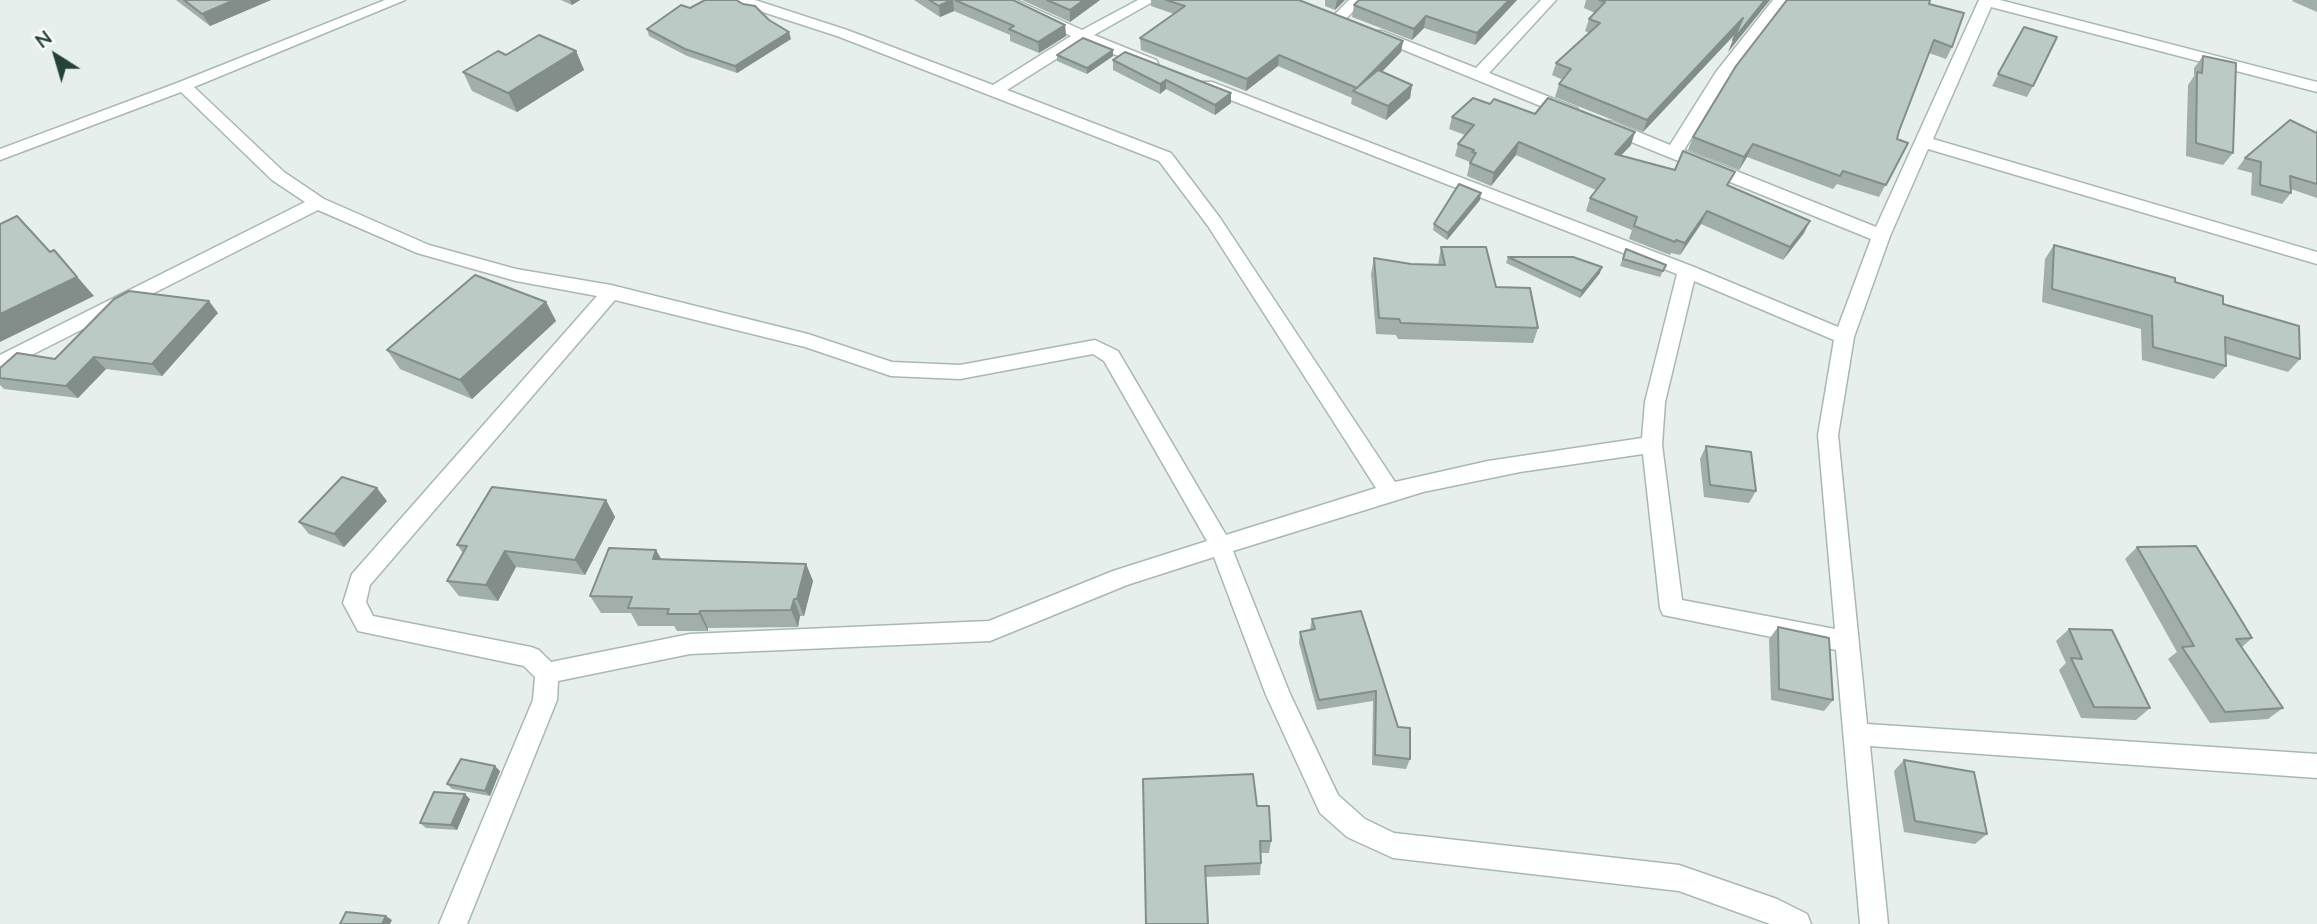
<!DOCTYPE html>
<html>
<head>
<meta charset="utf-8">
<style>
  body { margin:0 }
  #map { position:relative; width:2317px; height:924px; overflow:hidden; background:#e6efeb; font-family:Lato,sans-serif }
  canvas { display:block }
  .north { position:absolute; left:21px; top:21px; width:70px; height:70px; -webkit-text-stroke:5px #f7fbf9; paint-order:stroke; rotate:323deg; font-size:19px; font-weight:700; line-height:28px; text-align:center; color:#24423a }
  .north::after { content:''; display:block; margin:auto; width:24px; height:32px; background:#24423a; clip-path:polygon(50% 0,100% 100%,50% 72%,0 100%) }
</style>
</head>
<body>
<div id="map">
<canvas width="2317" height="924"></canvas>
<div class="north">N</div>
</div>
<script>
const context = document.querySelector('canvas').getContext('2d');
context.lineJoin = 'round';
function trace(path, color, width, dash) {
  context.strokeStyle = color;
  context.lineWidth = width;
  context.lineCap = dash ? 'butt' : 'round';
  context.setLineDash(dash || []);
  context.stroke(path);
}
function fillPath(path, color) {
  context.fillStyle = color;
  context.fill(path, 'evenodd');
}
const minor = new Path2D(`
  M385,0H405L194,87L284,172L324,199L429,245L516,269L611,285L808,334L892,362L960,365L1095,340L1118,351L1226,535L1376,488L1208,226L1159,161L837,36L735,3L733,0H755L847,30L993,85L1071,36L997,0H1016L1082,30L1138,0H1156L1094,35L1156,60L1158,63L1156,66H1144L1083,42L1007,90L1171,153L1220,218L1395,482L1488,461L1642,438L1645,402L1677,274L1200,88L1198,85L1200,82H1212L1694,267L1838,327L1871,239L1602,130L1600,126L1608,121L1614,122L1670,145L1716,72L1773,0H1788L1729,77L1684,150L1876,227L1979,0H2000L2317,82V92L1991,7L1933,139L2317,252V264L1928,149L1890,236L1854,337L1838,435L1867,724L2317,754V778L1870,746L1888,924H1860L1836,650L1663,615L1660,608L1643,454L1520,472L1423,492L1233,551L1290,694L1338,795L1365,819L1394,833L1679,865L1777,899L1807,914L1811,924H1770L1679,891L1393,858L1347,837L1320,813L1266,695L1214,557L1127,585L990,641L690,654L558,681L557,700L467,924H439L533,700L535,677L524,666L358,631L343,603L352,574L597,296L516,281L417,253L318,210L0,371V355L305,202L272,180L181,92L0,160V149L177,83ZM1694,281L1834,340L1818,435L1835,629L1682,600L1662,445L1665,402ZM615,300L805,347L891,376L960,379L1093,354L1104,361L1207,541L1113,571L989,621L690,634L551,662L539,650L531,647L373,616L366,602L370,585Z
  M1349,0H1364L1343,22H1333L1330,19Z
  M1541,0H1556L1489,73L1577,108L1579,112L1577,116H1565L1372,37L1369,34L1372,31H1382L1476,68Z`);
trace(minor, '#a8b8b2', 3);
fillPath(minor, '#fff');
fillPath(new Path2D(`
  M176,0H271L210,26Z
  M561,0H580L572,5Z
  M914,0H1013L1065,25L1066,36L1039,53L1010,41V35L954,11L940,17Z
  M1022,0H1100L1070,22Z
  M1151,0H1299L1403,41L1401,52L1382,72L1412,85L1410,98L1386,120L1351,104L1352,98L1278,66L1246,91L1141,50L1140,38L1174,14L1151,6Z
  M1325,0H1345L1335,10L1325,6Z
  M1359,0H1517L1475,45L1424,28L1412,40L1352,17L1354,5Z
  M1586,0H1770L1728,52L1737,32L1643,132L1555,97L1559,84L1563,80L1552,75L1556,63L1589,33L1585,31L1589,19L1595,13L1584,8Z
  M2293,0H2317V12L2292,1Z
  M1929,4L1952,47L1946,59L1929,53L1899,131L1897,139L1908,143L1879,197L1837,184L1833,189L1747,157L1739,170L1688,150L1693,137Z
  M690,8L769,20L791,39L737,73L687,56L649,36L647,29Z
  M2024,27L2033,86L2027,97L1992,86Z
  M576,51L584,70L517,112L472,91L463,72L506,55Z
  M1057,55L1113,56L1087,74L1057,61Z
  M2203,56L2233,153L2223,165L2186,156L2188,85L2194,76V68Z
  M1113,60L1231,93V103L1215,115L1166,89L1160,94L1113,70Z
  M1490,104L1535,114L1631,145L1621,155L1729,186L1804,233L1783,260L1701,224L1680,255L1671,253L1670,255L1629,239L1632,230L1586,211L1590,198L1596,190L1516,155L1491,186L1467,176L1470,162L1455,156L1458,144L1465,135L1449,129L1452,117Z
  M2317,128V198L2291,189V193L2282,204L2251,195L2252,173L2237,169L2245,158L2316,132Z
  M1480,200L1447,240L1433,230L1434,224Z
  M2054,245L2175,282L2223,304L2300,359L2288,372L2226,354V366L2214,379L2142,360L2141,329L2042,302L2045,259Z
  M1441,247L1496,287L1538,328L1533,343L1398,339L1396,335L1376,334L1371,274L1374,258L1411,264L1438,265Z
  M1626,249L1666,265L1660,277L1620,266Z
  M1508,257L1600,273L1580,298L1506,263Z
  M546,302L556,321L472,399L400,369L387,350Z
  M218,313L162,376L106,369L78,398L4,389L0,385V368L55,359Z
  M1706,446L1756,491L1749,503L1704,497L1700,459Z
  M606,500L615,517L585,575L516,567L498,601L459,596L447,581L463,553L457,545Z
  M387,501L344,547L309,534L299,522Z
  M2137,547L2252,638L2242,647L2283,708L2268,719L2210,723L2168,659L2177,652L2125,559Z
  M661,559L806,564L813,581L804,616H800L798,627L708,628V631H677L674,626H638L631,613H601L590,596Z
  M1361,611L1398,727L1410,759L1406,769L1372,765L1373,701L1317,710L1299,643L1300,632L1310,630L1312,619Z
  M1778,627L1833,700L1824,711L1771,700L1769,639Z
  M2069,629L2150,708L2136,720L2081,718L2059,670L2066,663L2056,641Z
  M1904,760L1987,834L1975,844L1904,832L1894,771Z
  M500,771L490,796L452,789L447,784Z
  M470,799L457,830L426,828L420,823Z
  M1257,806L1271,841L1269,853H1261V863L1260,875L1205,877L1146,924Z`), '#a1aea9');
fillPath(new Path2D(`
  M234,0H271L210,26L202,14Z
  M570,0H580L572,5Z
  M951,0H953L954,11L940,17L939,6Z
  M1084,0H1100L1070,22V10Z
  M1337,0H1345L1335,10Z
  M1509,0H1517L1475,45L1477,33Z
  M1765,0H1770L1728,52L1733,40Z
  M1426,16L1424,28L1412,40L1414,29Z
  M1743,18L1738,31L1643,132L1647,120Z
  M1065,25L1066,36L1039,53L1038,42Z
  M789,32L791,39L737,73L735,66Z
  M1403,41L1401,52L1360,94L1357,88Z
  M1113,50V56L1087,74V68Z
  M576,51L584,70L517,112L508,93Z
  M1279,55L1278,66L1246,91L1247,79Z
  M1166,80V89L1160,94V84Z
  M1412,85L1410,98L1386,120L1388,106Z
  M1231,93V103L1215,115V105Z
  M1635,132L1631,145L1611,166L1615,154Z
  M1519,142L1516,155L1491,186L1494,173Z
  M1753,144L1747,157L1739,170L1744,157Z
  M1481,193L1480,200L1447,240L1448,233Z
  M1707,211L1701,224L1680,255L1685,243Z
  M1810,221L1804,233L1783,260L1790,247Z
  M54,250L94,296L0,342V314Z
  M1602,267L1600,273L1580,298L1582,291Z
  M209,301L218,313L162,376L152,364Z
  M546,302L556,321L472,399L460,380Z
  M94,357L106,369L78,398L66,386Z
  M377,488L387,501L344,547L334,534Z
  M606,500L615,517L585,575L575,560Z
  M656,550L666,567L653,559Z
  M505,551L516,567L498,601L486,585Z
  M806,564L813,581L804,616L797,599Z
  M794,599L800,616L798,627L791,610Z
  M700,611L708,628V631L699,614Z
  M495,766L500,771L490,796L485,791Z
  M465,794L470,799L457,830L451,825Z
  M386,916L392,920L390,924H382Z`), '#838d89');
const building = new Path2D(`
  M184,0H234L202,14Z
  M705,0H736L743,4L755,6L769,20L789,32L735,66L685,49L647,29L681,5L690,8Z
  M929,0H951L939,6Z
  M955,0H1013L1065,25L1038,42L1009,29L1014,26Z
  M1047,0H1084L1070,10Z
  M1166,0H1299L1403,41L1357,88L1279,55L1247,79L1140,38L1185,6Z
  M1359,0H1509L1477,33L1426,16L1414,29L1354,5Z
  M1599,0H1765L1733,40L1743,18L1647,120L1559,84L1571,69L1556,63L1600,23L1589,19L1605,2Z
  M1787,0H1930L1929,4L1964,13L1952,47L1934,40L1899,131L1897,139L1908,143L1886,185L1843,171L1840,176L1753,144L1744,157L1693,137L1736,66Z
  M2024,27L2057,37L2033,86L1998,74Z
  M539,35L576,51L508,93L463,72L498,51L506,55Z
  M1083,38L1113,50L1087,68L1057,55Z
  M1125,52L1231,93L1215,105L1166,80L1160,84L1113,60Z
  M2203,56L2236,63L2233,153L2196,143L2197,72L2202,73Z
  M1378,70L1412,85L1388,106L1353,91Z
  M1473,98L1490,104L1494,99L1535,114L1548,98L1635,132L1615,154L1675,170L1683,151L1735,172L1727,185L1810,221L1790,247L1707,211L1685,243L1676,240L1675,242L1634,226L1637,217L1590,198L1605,179L1519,142L1494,173L1470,163L1476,153L1472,152L1474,150L1458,144L1474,125L1452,117Z
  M2290,120L2317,133V184L2290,176L2291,193L2260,185L2261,162L2245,158Z
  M1459,184L1481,193L1448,233L1434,224Z
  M17,216L50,252L54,250L77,277L0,314V224Z
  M2054,245L2175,278V282L2223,296V304L2299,326L2300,359L2225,337L2226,366L2153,347L2152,316L2052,289Z
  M1441,247H1486L1496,287L1530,288L1538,328L1401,323L1399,319L1379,318L1374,258L1411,264L1445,265Z
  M1626,249L1666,265L1663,271L1623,259Z
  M1508,257H1573L1602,267L1582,291Z
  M475,275L546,302L460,380L387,350Z
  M129,291L209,301L152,364L94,357L66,386L0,378V368L17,353L55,359L114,299Z
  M1706,446L1751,452L1756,491L1710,485Z
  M342,477L377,488L334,534L299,522Z
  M492,487L606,500L575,560L505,551L486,585L447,581L467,546L457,545Z
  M2196,546L2252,638L2236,639L2283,708L2225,712L2182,647L2194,646L2137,547Z
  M609,548L656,550L653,559L806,564L797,599H794L791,610L700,611L699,614H667L669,609L628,608L632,597L590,596Z
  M1361,611L1398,727L1410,728V759L1375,755L1376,691L1319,700L1300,632L1315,629L1312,619Z
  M1778,627L1829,638L1833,700L1779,689Z
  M2069,629L2112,630L2150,708L2094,707L2071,658L2082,659Z
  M461,759L495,766L485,791L447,784Z
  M1904,760L1974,772L1987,834L1915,821Z
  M1253,774L1257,806H1269L1271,841H1260L1261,863L1205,866L1208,924H1146L1143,779Z
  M434,792L465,794L451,825L420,823Z
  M346,912L386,916L382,924H340Z`);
fillPath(building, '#bbcac4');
trace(building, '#838d89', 2);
</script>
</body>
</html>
